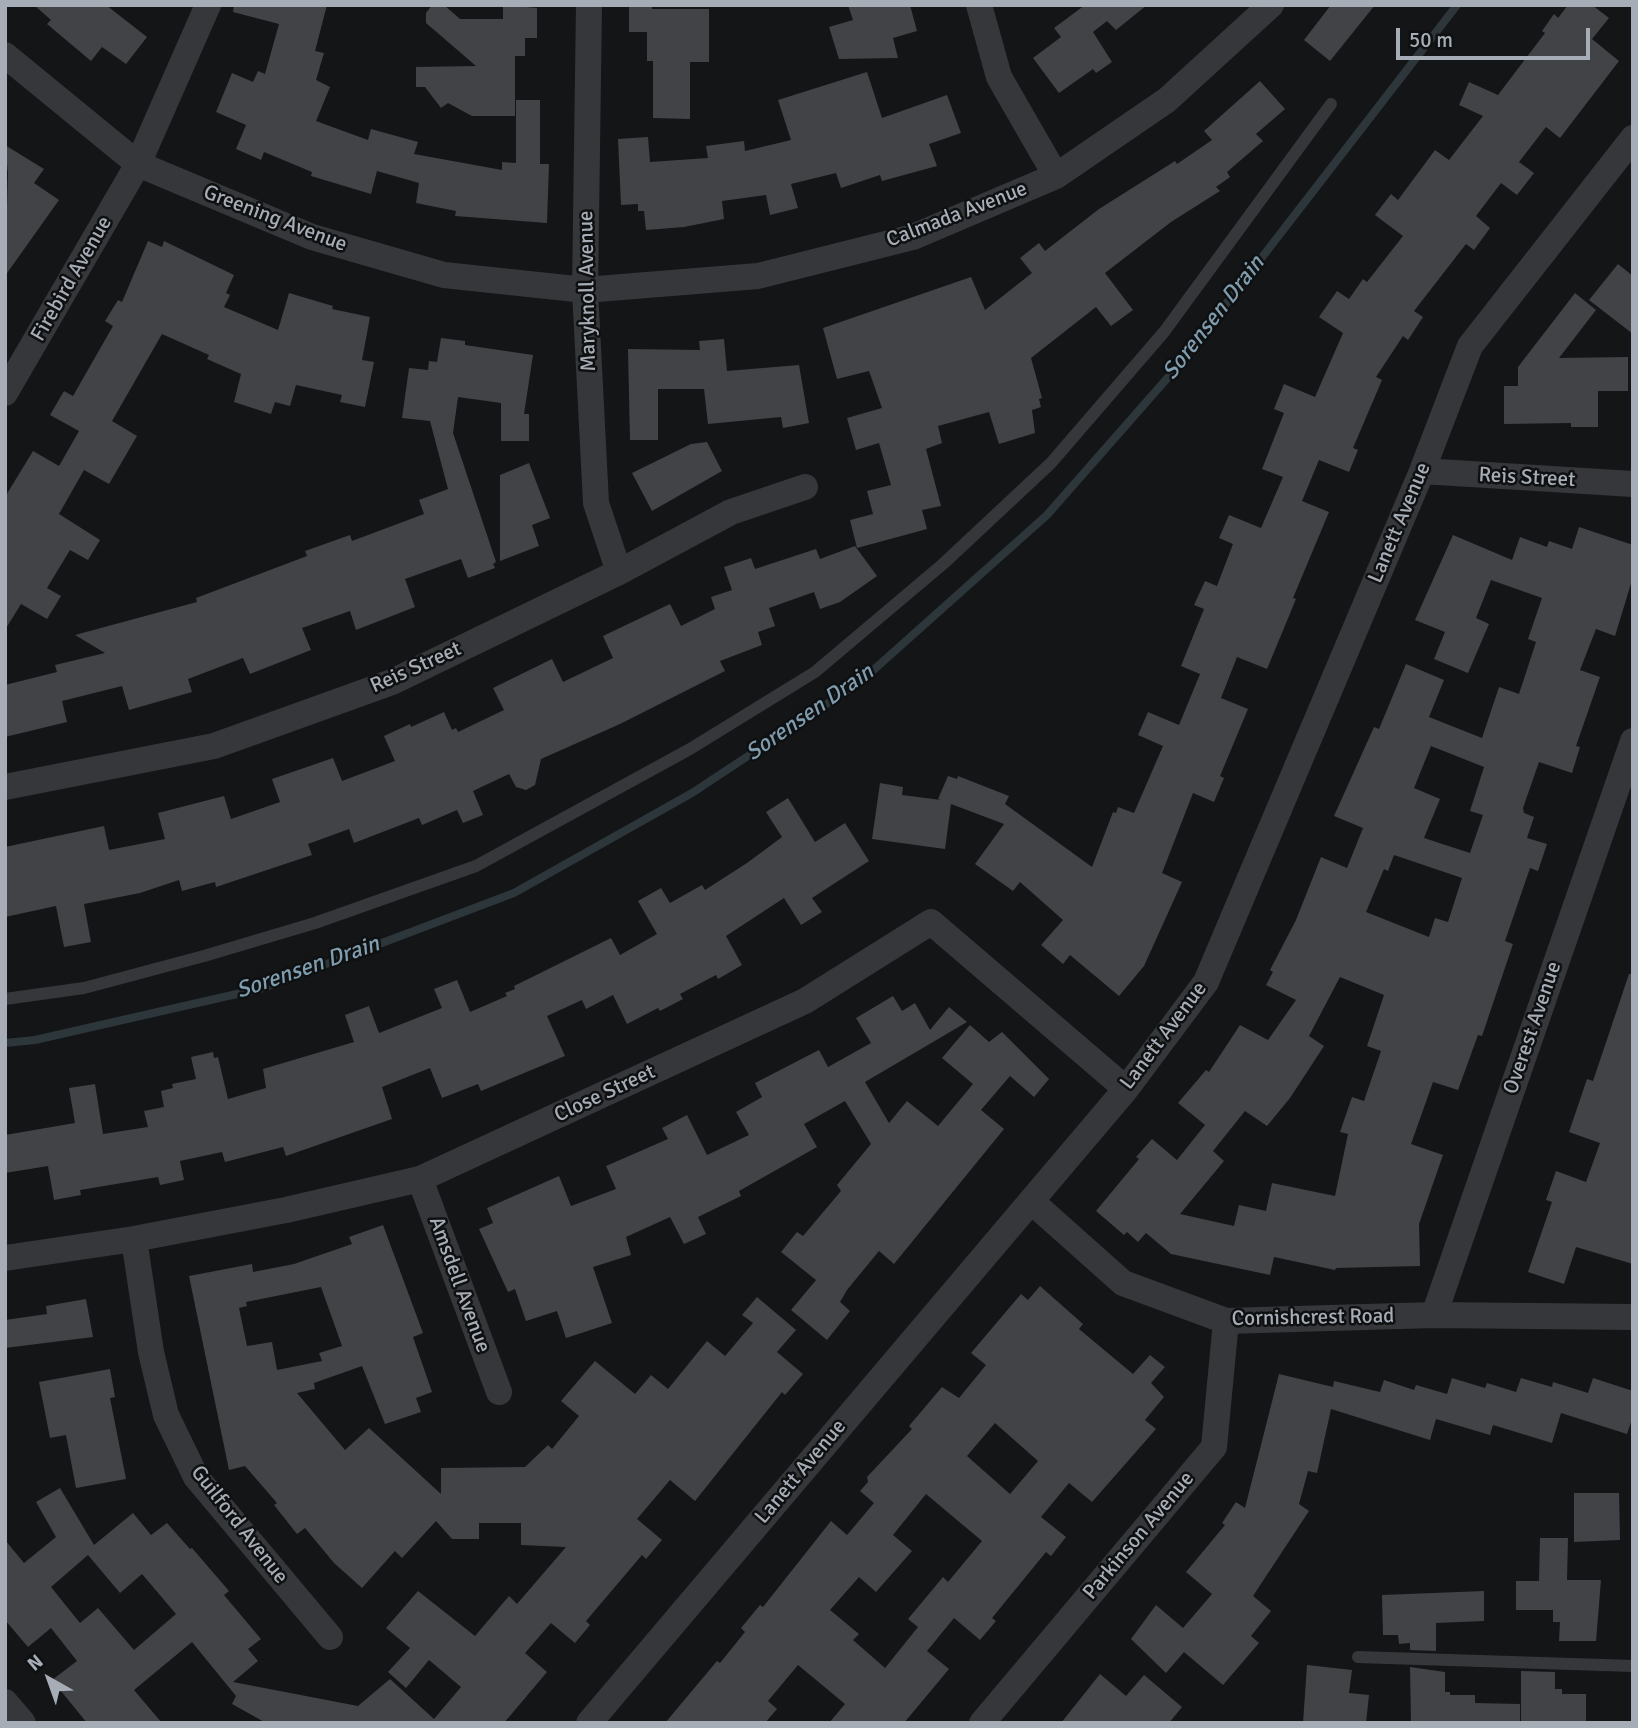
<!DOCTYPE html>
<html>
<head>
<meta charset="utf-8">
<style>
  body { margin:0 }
  #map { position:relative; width:1638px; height:1728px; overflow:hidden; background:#141516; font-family:Signika,sans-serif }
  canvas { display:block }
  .frame { position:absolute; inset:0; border:7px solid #a7adb6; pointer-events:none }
  .north { position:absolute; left:14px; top:1644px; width:70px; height:70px; -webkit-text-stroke:5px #0f1011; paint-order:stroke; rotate:320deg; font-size:19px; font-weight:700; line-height:28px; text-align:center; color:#a7adb6 }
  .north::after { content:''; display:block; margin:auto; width:24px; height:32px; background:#a7adb6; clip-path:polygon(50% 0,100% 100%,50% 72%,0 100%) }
  .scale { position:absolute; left:1396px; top:28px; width:194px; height:32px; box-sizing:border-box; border:4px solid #a7adb6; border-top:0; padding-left:9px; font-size:21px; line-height:24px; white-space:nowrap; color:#a7adb6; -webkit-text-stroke:5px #0f1011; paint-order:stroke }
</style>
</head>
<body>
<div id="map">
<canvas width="1638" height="1728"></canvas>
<div class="frame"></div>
<div class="north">N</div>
<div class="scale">50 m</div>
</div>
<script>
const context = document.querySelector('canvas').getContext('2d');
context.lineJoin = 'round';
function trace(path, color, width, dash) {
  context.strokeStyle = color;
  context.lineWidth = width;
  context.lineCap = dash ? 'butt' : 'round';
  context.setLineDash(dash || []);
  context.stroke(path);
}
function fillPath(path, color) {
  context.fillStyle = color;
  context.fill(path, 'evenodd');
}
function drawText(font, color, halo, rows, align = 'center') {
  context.font = font + ' Signika,sans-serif';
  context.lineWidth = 5;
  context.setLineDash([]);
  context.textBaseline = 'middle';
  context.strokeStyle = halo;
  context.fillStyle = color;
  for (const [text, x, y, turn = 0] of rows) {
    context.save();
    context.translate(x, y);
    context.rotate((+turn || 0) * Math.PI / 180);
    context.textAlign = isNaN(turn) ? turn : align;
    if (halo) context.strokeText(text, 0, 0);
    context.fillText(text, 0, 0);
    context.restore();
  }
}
trace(new Path2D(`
  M5,1043L35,1040L263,988L514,893L692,793L860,682L1047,515L1178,366L1457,5`), '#2d363b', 8);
fillPath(new Path2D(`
  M34,5H106L147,37L126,64L102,47L91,61L47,24L51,20Z
  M234,5H327L315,51L324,53L316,80L330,87L316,121L368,140L371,129L418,142L414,154L502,170V162L516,163V100H540V164H549L547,223L455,216L456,211L416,203L419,183L377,171L371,194L311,176L312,172L264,152L261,160L236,149L246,125L216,112L232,73L253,82L258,71L265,74L279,24L233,12Z
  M432,5H444L460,19H503V5L537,8V38H525V56H515V116H472L448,103L441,108L425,87H416V67L476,66L426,23V13Z
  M629,5H652V9H709V62H690V119L653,118V61H647V32H629Z
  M848,5H910L917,31L893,38L898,58L839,59L829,27L853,20Z
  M1085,5H1147L1116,30L1107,21L1093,32L1112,62L1096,73L1093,69L1059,93L1033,58L1061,37L1054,28Z
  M1331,5H1375L1330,61L1304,40Z
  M1568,5H1592L1609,18L1592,39L1619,61L1560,138L1546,127L1519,162L1534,173L1517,195L1501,183L1476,216L1490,228L1474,250L1466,244L1414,311L1423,317L1408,340L1403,336L1376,377L1382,380L1353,448L1358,450L1349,472L1319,460L1302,501L1329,512L1293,598L1296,599L1267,669L1237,657L1221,698L1248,709L1220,776L1224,778L1214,802L1193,793L1162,873L1182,882L1144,966L1119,996L1070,955L1063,964L1041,945L1063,920L1020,882L1013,891L975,864L1004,824L951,804L945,849L872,839L880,783L903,787L902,795L941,800L938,799L948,776L957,779L958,776L1009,796L1005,804L1092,867L1113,812L1116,813L1118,807L1134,813L1163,746L1138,735L1148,712L1179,725L1200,674L1181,666L1204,609L1194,605L1205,581L1217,586L1233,544L1219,538L1229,515L1261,528L1283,477L1262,469L1284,413L1274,409L1284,384L1315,397L1343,333L1319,317L1337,291L1349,299L1363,279L1367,282L1403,236L1375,215L1391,194L1398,200L1435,150L1449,160L1483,116L1459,105L1469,82L1498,95L1545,33L1542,31L1554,14L1558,18Z
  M867,72L882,118L947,95L961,133L929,144L937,166L882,181L880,175L841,188L836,173L791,184L798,208L770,215L766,195L722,201L724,219L684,227L646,230L644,211H638V204L621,205L618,139L648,137L650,162L708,158L706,146L744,141L745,151L791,140L778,100Z
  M1260,81L1285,109L1256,134L1263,141L1227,172L1230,177L1216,187L1220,191L1171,222L1105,273L1133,310L1111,326L1096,307L1031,358L1042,398L1039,399L1041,407L1032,410L1035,433L999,444L989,412L938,426L942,443L926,449L941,506L922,510L927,529L857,548L850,520L873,514L867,491L891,485L879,443L856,450L847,418L882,408L869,371L837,379L823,328L971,277L985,310L1032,273L1020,258L1039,243L1045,251L1099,209L1175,161L1177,164L1212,140L1204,131Z
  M5,145L44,169L34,183L59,200L5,276L8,173Z
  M148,241L162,247L164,241L234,275L226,293L230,295L224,307L278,330L289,293L333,306L332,309L370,317L362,360L374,362L365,407L340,402L342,395L296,385L290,406L275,402L271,414L234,402L241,374L207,359L209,355L162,334L112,421L137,436L109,484L84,470L59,514L100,540L88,560L70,550L47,588L61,596L47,619L21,604L5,630V497L33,451L59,466L79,431L50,415L64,391L73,396L113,326L105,321L118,300L122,302Z
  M1618,264L1633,276V334L1589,300Z
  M1575,293L1596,310L1559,358L1628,357V391H1598V427H1571V423L1504,424V386H1518V367Z
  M441,338L465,341V345L533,355L524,414H529V441H501V403L458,397L453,433L496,562L493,564L495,568L468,578L461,559L405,579L415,607L356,630L350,611L302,628L311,650L250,674L243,658L188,679L192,692L129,710L122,686L62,701L67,722L5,737V685L57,672L55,665L105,653L75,635L197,602L196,598L307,556L305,551L350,535L352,541L424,514L419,500L448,489L430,421L402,418L409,368L428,370L429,361L437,362Z
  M724,339L727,371L799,365L809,423L783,428L781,417L708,424L704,389H658V440H630L628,349L700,350L699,341Z
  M707,442L722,471L652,511L632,473L691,444Z
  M529,463L550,518L532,525L539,546L500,561V475Z
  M1579,527L1633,545V577L1615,636L1596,629L1580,670L1600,677L1576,746L1580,747L1572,773L1539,762L1523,808L1524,813L1534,817L1527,838L1547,844L1538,871L1530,868L1505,941L1513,944L1482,1036L1478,1035L1458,1090L1433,1082L1411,1144L1443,1155L1419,1224L1420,1266L1336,1268L1335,1270L1274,1257L1270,1275L1171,1254L1146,1233L1138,1242L1127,1232L1124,1235L1096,1211L1139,1159L1136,1157L1152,1139L1177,1160L1205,1125L1178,1103L1206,1070L1209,1072L1240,1025L1268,1040L1296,1000L1266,985L1273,972L1270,970L1296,920L1321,857L1347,868L1363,828L1334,816L1374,727L1379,729L1406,664L1444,680L1429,717L1482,738L1499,687L1519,694L1536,642L1528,639L1542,598L1491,580L1476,618L1489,624L1468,673L1434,659L1445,632L1415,620L1453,535L1512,560L1520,537L1547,547L1549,541L1572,549ZM1431,746L1484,767L1470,811L1483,815L1470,853L1424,838L1440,799L1414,788ZM1394,855L1462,878L1448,922L1435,918L1429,937L1366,912L1384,869L1388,871ZM1340,977L1384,995L1367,1046L1381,1051L1364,1101L1352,1097L1340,1132L1348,1134L1335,1196L1272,1183L1266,1211L1239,1205L1234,1226L1180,1214L1224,1161L1213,1151L1245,1111L1267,1126L1290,1098L1324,1046L1309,1036Z
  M855,546L877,576L840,602L820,609L814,592L769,608L775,626L758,632L762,645L720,661L725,671L620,724L541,759L535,785L526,790L516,787L509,774L473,791L483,815L463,823L457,810L422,825L419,818L354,843L349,829L308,844L312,855L216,887L215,882L182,891L179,880L140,893L84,904L91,942L64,947L56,906L5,917V847L104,826L109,850L165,839L158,813L224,796L231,819L280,802L272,779L333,758L342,781L395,761L384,736L410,724L411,727L444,712L452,730L456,728L458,732L504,710L493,688L552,659L563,682L613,658L603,636L670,604L681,626L715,609L711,597L732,590L724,567L751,558L755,569L816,549L820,559Z
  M788,798L815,842L845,823L869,861L812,898L822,912L801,925L784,898L726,936L742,965L718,979L716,975L680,994L683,999L660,1011L658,1008L627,1024L613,995L586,1009L582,1000L547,1016L565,1056L481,1091L478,1084L442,1098L430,1068L382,1087L392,1119L286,1156L283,1147L225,1162L222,1152L180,1161L184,1180L160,1185L158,1177L80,1190L81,1195L54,1200L48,1166L5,1173V1135L75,1123L69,1088L95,1084L103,1134L148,1127L144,1111L164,1107L161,1091L173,1088L172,1084L196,1079L191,1057L213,1052L214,1058L218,1057L228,1099L266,1088L263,1069L354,1042L345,1015L369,1006L379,1033L442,1008L434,989L457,980L470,1012L507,996L505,993L515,989L514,986L611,938L620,955L657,934L638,901L661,888L670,903L702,885L705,890L747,863L782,837L766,812Z
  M1629,974H1633V1264L1576,1247L1564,1284L1528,1272L1552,1202L1546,1200L1556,1171L1586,1182L1600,1143L1569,1132L1587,1079L1593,1081Z
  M893,996L902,1011L915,1003L930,1030L949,1007L967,1022L865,1082L889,1123L907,1101L938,1126L973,1084L942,1058L970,1025L989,1042L1002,1032L1049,1079L1034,1097L1010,1076L981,1110L1004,1129L894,1264L879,1251L847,1290L840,1302L850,1311L827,1340L791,1310L816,1280L781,1252L797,1232L803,1236L841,1191L837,1185L871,1144L845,1101L804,1124L817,1147L739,1191L741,1196L698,1217L706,1234L684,1244L670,1217L626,1237L631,1255L593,1267L612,1323L566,1338L557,1311L526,1321L515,1289L508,1292L479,1229L493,1223L487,1208L559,1176L571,1206L616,1189L606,1166L668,1139L662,1128L687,1115L707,1155L749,1135L736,1112L762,1097L755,1083L819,1050L828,1067L871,1043L856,1018Z
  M383,1225L423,1333L413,1337L432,1392L416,1398L421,1412L385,1424L362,1366L314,1383L315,1389L297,1393L345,1450L369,1428L441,1494V1468L525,1467L548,1445L552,1449L579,1416L561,1401L595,1361L635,1394L651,1375L668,1389L707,1341L725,1356L753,1323L742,1315L757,1297L796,1330L777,1352L803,1374L785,1395L782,1392L695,1501L670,1480L637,1519L662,1540L646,1559L642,1555L586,1621L590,1625L575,1643L551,1623L525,1653L547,1672L504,1723H266L232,1704L236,1696L192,1642L134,1690L162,1723H87L52,1680L77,1661L51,1628L28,1647L5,1620V1540L24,1563L56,1537L36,1502L60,1488L94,1545L133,1513L151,1535L167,1523L190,1549L192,1548L229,1591L224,1595L261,1639L248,1649L258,1661L233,1682L358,1706L390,1679L434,1719L461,1687L429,1660L406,1688L388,1672L410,1648L386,1628L418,1591L475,1636L509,1596L517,1604L566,1547L521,1545V1523H479V1539H452L436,1521L402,1558L395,1551L362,1588L334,1563L305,1528L297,1534L274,1505L277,1503L245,1466L229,1470L189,1276L252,1264L253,1272L294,1264L352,1244L349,1237ZM321,1287L342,1346L319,1353L322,1361L277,1370L272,1342L247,1346L239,1308L247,1306L246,1302ZM88,1555L120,1593L142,1574L176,1614L134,1650L98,1608L80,1623L51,1587Z
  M1040,1286L1083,1324L1079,1329L1133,1374L1150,1355L1165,1367L1151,1383L1164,1397L1145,1420L1156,1429L1092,1502L1069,1483L1041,1517L1066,1537L1051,1556L1046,1552L992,1618L996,1621L980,1640L954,1618L927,1651L949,1669L904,1723H829L845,1704L798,1665L768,1701L777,1709L765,1723H665L717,1661L720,1663L745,1632L741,1628L760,1605L763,1607L831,1521L847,1535L874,1503L860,1491L868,1482L867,1477L912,1429L909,1426L942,1387L959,1398L986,1365L971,1353L1021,1294L1028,1300ZM995,1423L1038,1461L1010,1494L967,1456ZM926,1494L982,1541L948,1582L943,1577L908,1619L918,1627L885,1668L853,1640L859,1634L830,1610L859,1577L876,1592L912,1551L893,1535Z
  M86,1299L93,1337L5,1348V1320L47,1314L46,1306Z
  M110,1369L115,1397L110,1398L126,1479L76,1488L66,1435L50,1438L39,1382Z
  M1279,1374L1333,1387L1334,1381L1380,1392L1384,1380L1414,1390L1416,1385L1447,1394L1452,1378L1485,1388L1487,1383L1516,1392L1521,1378L1552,1387L1553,1382L1588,1393L1593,1378L1633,1391V1416L1627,1434L1561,1413L1552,1443L1493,1425L1490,1435L1436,1419L1430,1440L1331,1409L1317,1473L1308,1471L1299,1504L1309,1511L1253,1596L1271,1611L1251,1636L1259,1643L1223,1685L1184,1652L1166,1673L1131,1639L1156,1605L1183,1628L1212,1594L1186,1572L1225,1525L1222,1523L1236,1502L1245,1508Z
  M1574,1493H1619L1620,1540L1574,1542Z
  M1540,1538H1568L1567,1580H1601L1596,1641H1559L1560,1622H1553V1610H1516V1581H1539Z
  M1484,1591V1621L1436,1623V1651L1410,1650V1643L1399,1644L1398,1635H1383L1382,1595Z
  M1307,1665L1352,1670L1349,1693L1369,1695L1366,1723H1303Z
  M1410,1667L1445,1672V1692H1450V1695H1475V1703L1520,1704V1722L1411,1723Z
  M1521,1671L1555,1672V1689H1562V1694H1586V1723L1521,1722Z
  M1100,1674L1126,1696L1144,1675L1182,1707L1169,1723H1061Z`), '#414346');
trace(new Path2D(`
  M5,999L84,988L204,956L315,923L476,866L690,749L815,672L943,564L1051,463L1164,332L1331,104
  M1358,1657L1633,1666`), '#36373b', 12);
trace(new Path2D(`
  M589,5L585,290L596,503L619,572
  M979,5L999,77L1056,176
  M5,55L138,164L312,237L444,275L585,290L758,276L913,237L1056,176L1167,100L1271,5
  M5,393L138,164L208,5
  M1422,471L1633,484
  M5,787L214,746L392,682L619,572L731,512L805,487
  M420,1179L499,1392
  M1031,1201L1123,1283L1226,1321L1434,1315L1633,1317
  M134,1239L151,1352L166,1415L196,1477L330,1637
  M5,1258L134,1239L286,1210L420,1179L805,1001L931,922L1126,1089
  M1434,1315L1633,741
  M5,1702L23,1723
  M589,1723L1126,1089L1206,982L1422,471L1470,346L1633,138
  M982,1723L1214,1447L1226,1321`), '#36373b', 26);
drawText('21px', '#a7adb6', '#0f1011', [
  ["Calmada Avenue",957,215,-21],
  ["Greening Avenue",275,219,21],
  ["Firebird Avenue",72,279,-60],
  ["Maryknoll Avenue",588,291,-91],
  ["Reis Street",1527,478,3],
  ["Lanett Avenue",1400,523,-67],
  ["Reis Street",416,668,-24],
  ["Overest Avenue",1533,1028,-71],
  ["Lanett Avenue",1164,1036,-53],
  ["Close Street",605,1094,-25],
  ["Amsdell Avenue",459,1285,70],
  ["Cornishcrest Road",1313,1318,-1],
  ["Lanett Avenue",801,1472,-50],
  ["Guilford Avenue",239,1525,52],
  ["Parkinson Avenue",1139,1536,-50]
]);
drawText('italic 23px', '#7f9daf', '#0f1011', [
  ["Sorensen Drain",1214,318,-52],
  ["Sorensen Drain",810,713,-35],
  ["Sorensen Drain",308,968,-19]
]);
</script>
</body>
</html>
